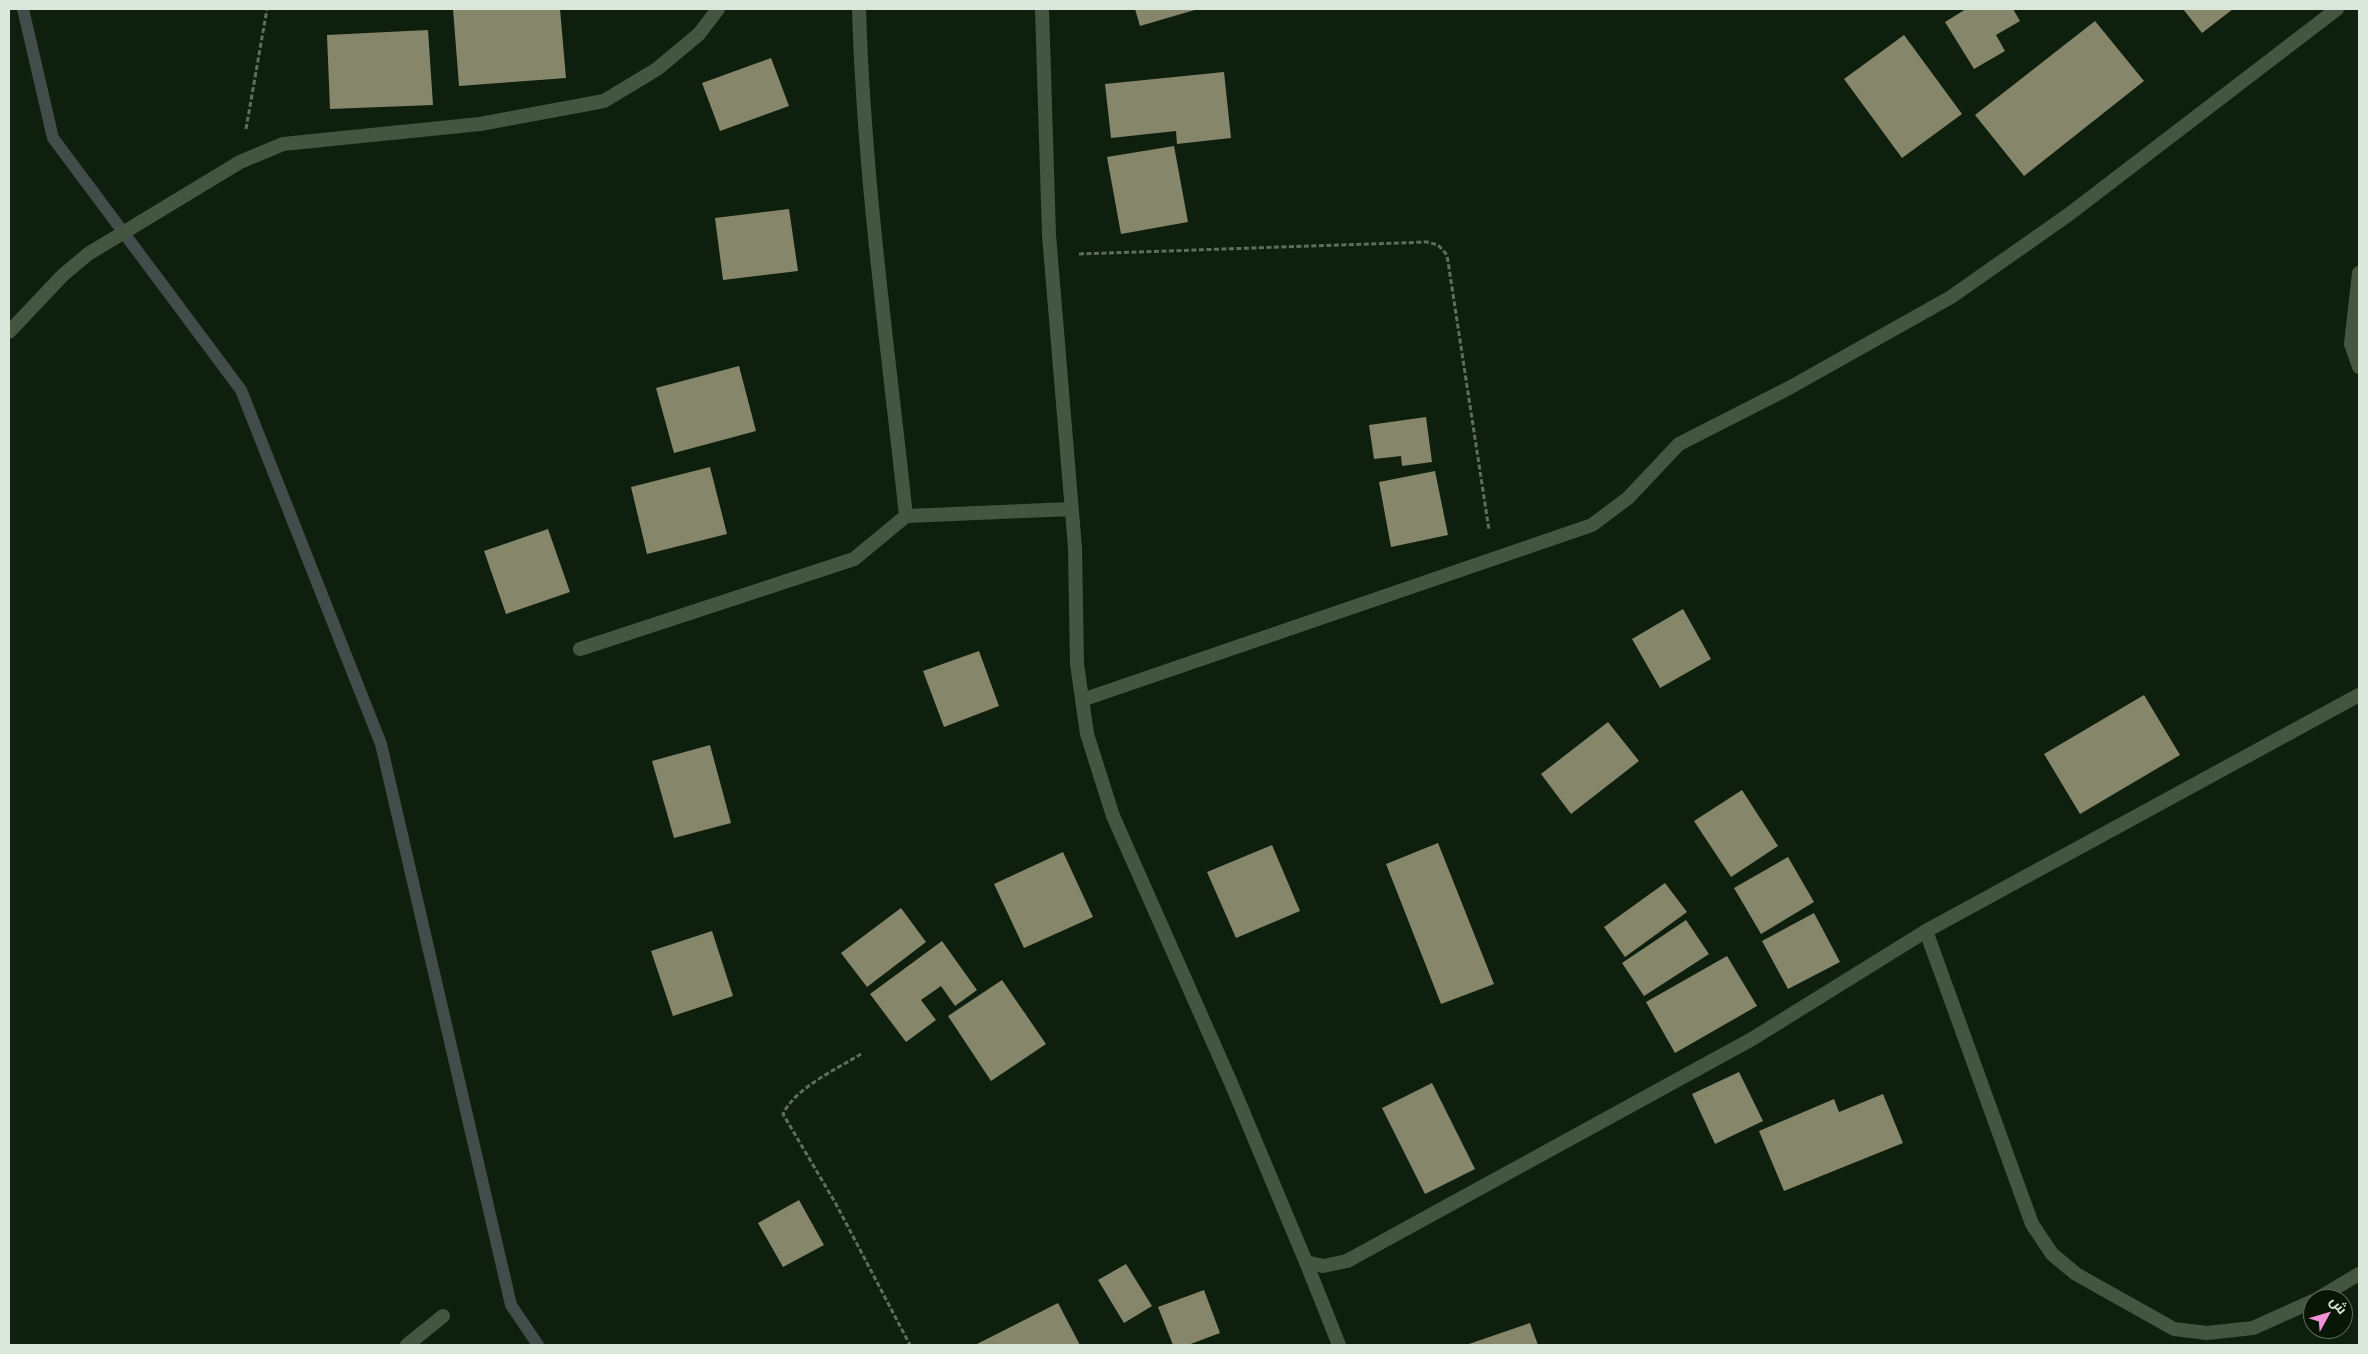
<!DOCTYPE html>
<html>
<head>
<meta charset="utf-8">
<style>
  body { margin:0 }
  #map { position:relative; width:2368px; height:1354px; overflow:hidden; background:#0f1f0d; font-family:Manrope,Cairo,sans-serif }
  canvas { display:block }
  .frame { position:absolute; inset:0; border:10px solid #dbe6da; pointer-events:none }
  .north { position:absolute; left:2303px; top:1289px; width:50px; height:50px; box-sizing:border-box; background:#071605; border:1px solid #5c695a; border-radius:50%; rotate:51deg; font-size:14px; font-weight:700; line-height:20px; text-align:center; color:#dbe6da }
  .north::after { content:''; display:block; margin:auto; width:18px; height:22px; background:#f391d6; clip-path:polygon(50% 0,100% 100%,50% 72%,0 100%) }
</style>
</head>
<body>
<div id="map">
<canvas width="2368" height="1354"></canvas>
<div class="frame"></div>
<div class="north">ش</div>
</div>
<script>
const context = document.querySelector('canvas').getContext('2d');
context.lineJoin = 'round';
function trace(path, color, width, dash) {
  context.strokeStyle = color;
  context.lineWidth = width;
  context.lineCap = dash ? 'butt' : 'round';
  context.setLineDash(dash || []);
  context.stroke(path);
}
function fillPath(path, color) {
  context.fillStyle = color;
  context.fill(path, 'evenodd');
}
trace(new Path2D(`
  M23,9L53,138L241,390L381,744L511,1305L538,1345`), '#424c4a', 12);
fillPath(new Path2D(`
  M453,9H560L566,78L459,86Z
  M1135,9H1198L1140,26Z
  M1966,9H2013L2020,21L1996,35L2005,51L1974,69L1945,22Z
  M2183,9H2233L2202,33Z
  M2095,21L2144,81L2024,176L1975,115Z
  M428,30L433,105L330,109L327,35Z
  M1904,35L1962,114L1902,158L1844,79Z
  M771,58L789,106L720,131L702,83Z
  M1224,72L1231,138L1177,144L1176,131L1111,138L1105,84Z
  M1174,146L1188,222L1121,234L1107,157Z
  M789,209L798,271L723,280L715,218Z
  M739,366L756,431L674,453L656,388Z
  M1426,417L1432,462L1402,466L1401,456L1374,459L1369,425Z
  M710,467L727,534L647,554L631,487Z
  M1435,471L1448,535L1391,547L1379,482Z
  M548,529L570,592L506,614L484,551Z
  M1683,609L1711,659L1660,688L1632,639Z
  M979,651L999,706L944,727L923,671Z
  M2144,695L2180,755L2080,814L2044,754Z
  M1608,722L1639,761L1571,814L1541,774Z
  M710,745L731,823L674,838L652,761Z
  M1742,790L1778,846L1731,877L1694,821Z
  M1438,843L1494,984L1441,1004L1386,864Z
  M1272,845L1300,911L1236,938L1207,872Z
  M1063,852L1093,917L1024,948L994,884Z
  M1788,857L1814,902L1761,934L1734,888Z
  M1665,883L1687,912L1625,957L1604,927Z
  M901,908L926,942L867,987L841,953Z
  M1814,913L1840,962L1788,989L1762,941Z
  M1686,920L1709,954L1644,996L1622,963Z
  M712,931L733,996L673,1016L651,951Z
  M942,941L977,990L955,1006L941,986L921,1000L936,1020L906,1042L870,994Z
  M1727,956L1757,1006L1675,1053L1646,1002Z
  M1002,980L1046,1044L991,1081L948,1016Z
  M1739,1072L1763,1121L1715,1144L1692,1094Z
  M1432,1083L1475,1169L1425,1194L1382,1108Z
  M1883,1094L1903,1143L1784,1191L1759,1131L1834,1099L1839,1112Z
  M799,1200L824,1245L783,1267L758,1223Z
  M1126,1264L1152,1306L1124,1323L1098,1280Z
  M1204,1290L1220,1333L1188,1345H1173L1158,1307Z
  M1058,1303L1080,1345H975Z
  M1530,1323L1538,1345H1466Z`), '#86876a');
trace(new Path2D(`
  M246,129L267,9
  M1079,254L1427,242L1438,245L1447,255L1489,530
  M861,1054C837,1069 795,1088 783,1114L836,1204L910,1345`), '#5f6d5d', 3, [5, 2.5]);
trace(new Path2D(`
  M1926,931L2032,1224L2052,1254L2076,1274L2174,1329L2207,1333L2253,1328L2313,1301
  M1306,1262L1339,1345
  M2317,1299L2359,1274`), '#445641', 14);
trace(new Path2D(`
  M859,9C864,178 888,348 906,516
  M1042,9L1049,235L1075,548L1077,664L1087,734L1113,816L1231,1083L1306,1262L1323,1266L1347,1261L1752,1039L1926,931L2359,695
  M2359,273L2351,344L2359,367
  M9,332L63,275L88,254L240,162L283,144L480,124L604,101L657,69L699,34L718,9
  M580,649L854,559L906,516L1071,509
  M1082,700L1592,525L1628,498L1679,444L1789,388L1951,297L2068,215L2337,9
  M407,1345L443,1316`), '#445641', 14);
</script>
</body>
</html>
